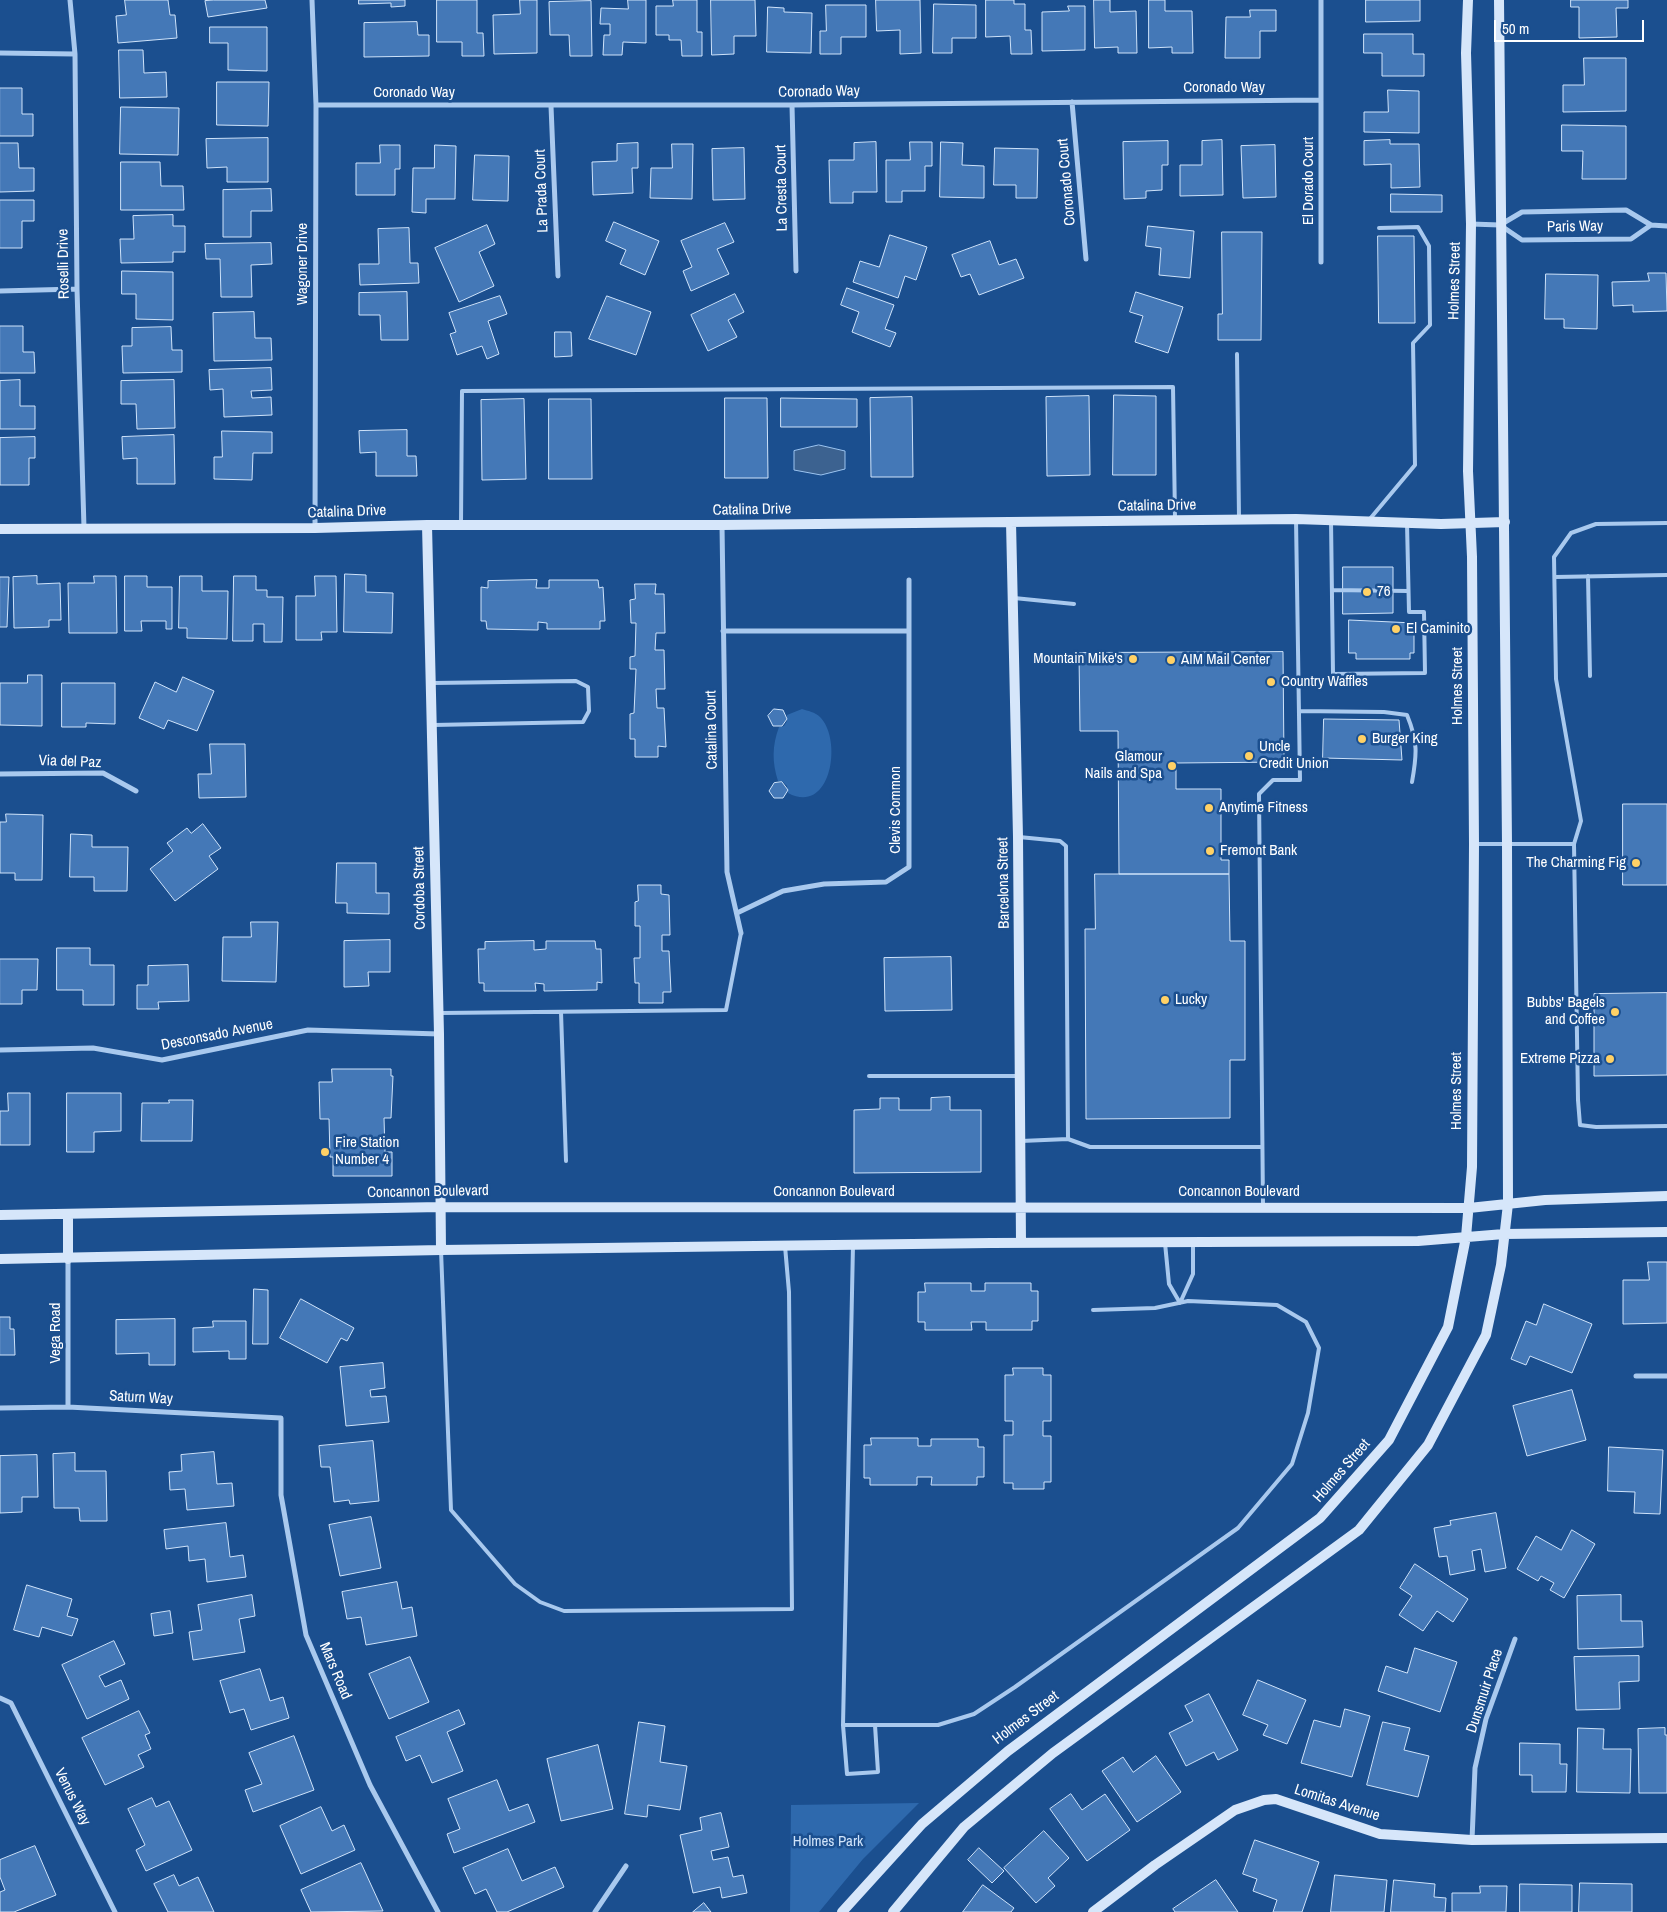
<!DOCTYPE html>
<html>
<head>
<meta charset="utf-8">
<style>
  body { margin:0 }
  #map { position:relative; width:1667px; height:1912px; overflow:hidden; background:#1b4f8f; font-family:"Archivo Narrow",sans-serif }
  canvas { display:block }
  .scale { position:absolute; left:1494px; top:20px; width:150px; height:22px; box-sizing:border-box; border:2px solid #fff; border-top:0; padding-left:6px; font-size:15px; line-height:18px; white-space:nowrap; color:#fff; -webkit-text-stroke:4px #1b4f8f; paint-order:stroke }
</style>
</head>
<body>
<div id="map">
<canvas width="1667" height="1912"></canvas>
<div class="scale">50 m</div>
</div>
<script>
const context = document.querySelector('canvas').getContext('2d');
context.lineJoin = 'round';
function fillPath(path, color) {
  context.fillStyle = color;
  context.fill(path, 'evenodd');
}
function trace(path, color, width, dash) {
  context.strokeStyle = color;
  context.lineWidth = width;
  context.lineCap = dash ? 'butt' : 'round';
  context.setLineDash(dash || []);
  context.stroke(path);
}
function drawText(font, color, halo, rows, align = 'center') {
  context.font = font + ' "Archivo Narrow",sans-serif';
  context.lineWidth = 5;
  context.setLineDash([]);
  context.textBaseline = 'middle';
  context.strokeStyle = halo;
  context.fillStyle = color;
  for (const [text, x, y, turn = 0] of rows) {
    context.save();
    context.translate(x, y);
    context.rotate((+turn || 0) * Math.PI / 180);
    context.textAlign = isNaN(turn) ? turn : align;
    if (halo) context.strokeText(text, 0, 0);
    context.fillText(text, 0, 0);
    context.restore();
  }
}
fillPath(new Path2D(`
  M802,709C808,711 815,712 820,717C843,740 831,816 788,793L787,786L783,782L778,781C772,762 772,746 779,727L784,726L787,721V715Z
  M919,1803L863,1859L819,1912H790L791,1805Z`), '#2e69ad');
const water = new Path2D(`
  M819,445L845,451V469L821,475L794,470V451Z`);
fillPath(water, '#3c6290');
trace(water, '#9cc4f0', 1);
const building = new Path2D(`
  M125,0H168L170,15H175L177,38L118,43L116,16L126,15Z
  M214,0H265L267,8L208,17L205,1Z
  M359,0H405V6L391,7V3L359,4Z
  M437,0H477V33H483L484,56H462V42H437Z
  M520,0H537V53L494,54L493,15L520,14Z
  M628,0H646V43L623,42L622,55H603L604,35H610V24H600L601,8L628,9Z
  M673,0H697V32H702V56H682L681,40H669V35H656V6H673Z
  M711,0H755L756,36H734V54L712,55Z
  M876,0H920L921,53L900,54V30L877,31Z
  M986,0H1014V4H1025V30H1031L1032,54H1011L1010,36L986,37Z
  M1094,0H1110V12L1136,11L1137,53H1118V47L1095,48Z
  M1149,0H1165V11H1192L1193,53H1172V47L1149,48Z
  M1366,0H1420V21L1366,22Z
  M1571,0H1628V8H1616L1617,37L1579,38V7H1571Z
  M591,1L592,56H570L569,35H550L549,2Z
  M934,4L976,5V38H952V53H933Z
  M826,5H866V37H841V54H820V31H826Z
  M1068,6H1085V50L1042,51V12L1069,11Z
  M768,7L784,8V12L812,13L811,53L767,52Z
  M1250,10H1276V31H1260V58H1225L1226,17H1250Z
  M417,22L418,35H429V56L364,57V23Z
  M210,27H267V71L228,70V43H210Z
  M1364,34H1413V54H1424V76H1382V53H1364Z
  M119,50H143L144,73L166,72L167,97L120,98Z
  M1584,58H1626V111L1563,112V85H1584Z
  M217,82H269L268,126L217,125Z
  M0,88H22V114H33V136H0Z
  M1388,90L1419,91V133L1364,132V112H1388Z
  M121,107L179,108L178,155L120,154Z
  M1562,125L1626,126V179H1582L1583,151H1562Z
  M268,138V182H227V167L207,168L206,139Z
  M1222,140L1223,195L1180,196V165H1202V141Z
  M1390,140V144H1419L1420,187L1391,188V164L1364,165V141Z
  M1168,141V165H1162V190L1146,191V198L1124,199L1123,142Z
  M876,142L877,192H853V203H830L829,160H854V143Z
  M910,142H932V166H925V191H902V202H886V160H910Z
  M941,142L963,143L962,165L984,166V198L940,197Z
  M0,143H18L19,168H34V191L0,192Z
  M638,143V168H632L633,193L593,195L592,162L617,161V144Z
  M672,144H693L692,199L650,198L651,168H672Z
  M380,145H400V169H395V195H356V163H380Z
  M435,145L456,146L455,199H426V213L412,212L413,168H434Z
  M1275,145L1276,197L1243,198L1241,146Z
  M744,148L745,199L713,200L712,149Z
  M995,148L1038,149L1037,198H1016V185H994Z
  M475,155L509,156L508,201L473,200Z
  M121,162H160L161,186H183L184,210H121Z
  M271,189L272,211H251V237H223V190Z
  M1391,194L1442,195V212H1391Z
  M0,200H34V221H22V248H0Z
  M173,215V226H185V252H173V262L121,263L120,239H134L133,216Z
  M614,222L659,241L645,275L620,264L626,250L606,241Z
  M725,223L734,242L717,249L729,274L691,291L683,271L692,267L681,241Z
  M487,225L495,244L479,252L494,286L459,302L435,248Z
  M1148,226L1194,231L1190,278L1159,275L1161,248L1146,246Z
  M409,228L410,263H418L419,283L360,285L359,264H379L378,229Z
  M1222,232H1262L1261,340H1218V314H1222Z
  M890,235L927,247L916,280L905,276L898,298L853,282L860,261L879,267Z
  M1378,236H1414L1415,323H1379Z
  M990,241L999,265L1016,259L1024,278L979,295L970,274L961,277L952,255Z
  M271,243L272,264L251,265L252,297H221L220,259H206L205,244Z
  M122,271L173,272V320L136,319V294H122Z
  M1648,273H1666L1667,311L1633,312V305L1613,306L1612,282L1649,281Z
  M1546,274L1598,275L1597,329L1564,328V319H1545Z
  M847,288L894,305L885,329L896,333L890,347L852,332L859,312L841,305Z
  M407,292L408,340H381L380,315H359V293Z
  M1136,292L1183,307L1168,353L1135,342L1143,316L1130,312Z
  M735,294L744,312L728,320L737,337L708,351L691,315Z
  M500,296L507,314L488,321L499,354L487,359L482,346L457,355L450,334L456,332L449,313Z
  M607,296L651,312L636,355L589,339Z
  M254,312L255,338H271L272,360L214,361L213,313Z
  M0,326H23V352H34L35,373H0Z
  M171,327L172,350H182V372L123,373L122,346H132V328Z
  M555,332H571L572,356L555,357Z
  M271,368L272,390L251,391L252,398L271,397L272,415L224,417L223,389L210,390L209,370Z
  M20,380V406H35V429H0V381Z
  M174,380L175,428L137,429L136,404H121V381Z
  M1114,395L1156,396V475H1113Z
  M1089,396L1090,475L1047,476L1046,397Z
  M912,397L913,477H871L870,398Z
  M725,398H767L768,478H725Z
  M781,398L857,399V427H781Z
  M524,399L526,479L482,480L481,400Z
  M549,399H591L592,479H549Z
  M407,430V456H416L417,476H376V452L360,453L359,431Z
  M222,431L272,432V453H253L252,480L214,479V457H222Z
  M174,435L175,484H137V458L123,459L122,437Z
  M35,437V458H29V485H0V438Z
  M1343,567H1393V613L1343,614Z
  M345,574L366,575V592L393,593L392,633L344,632Z
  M37,576V584L60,583L61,620H49V627L14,628L13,577Z
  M94,576H116L117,633H69L68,583H94Z
  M125,576H147V587H172V629H166V621H141L142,631H125Z
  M180,576H202V591H228L227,639L187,638V628H179Z
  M234,576H256V590H267V597H283L282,642H264V624H253V641H233Z
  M315,576H336L337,632H321L322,640H296V596H315Z
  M0,577H9L7,627H0Z
  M537,580L536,588H549V580H598L599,588L603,587L605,621H600V629H547V623L538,622V630L487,629L486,621H481V587L488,588V581Z
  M635,584H656L655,594H664L665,633H656L655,650H664L665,689H656L657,708H664L666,747L658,746V757H635V739H630V714L634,713L636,669H630V657L635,656L636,623H631L630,600L635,599Z
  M1349,620L1414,623V653H1410V659H1356V653H1349Z
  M1283,652L1284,762L1176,763V789H1221V860H1229V874H1119L1118,731H1080L1079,653Z
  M28,675H42V726L0,725V683H27Z
  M183,677L214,691L197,731L168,720L164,729L139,718L155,682L176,692Z
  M62,683H115V724L86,723V727H62Z
  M774,709L783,710L787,719L782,726H773L768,716Z
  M1324,719L1399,720L1402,760L1323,758Z
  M210,744H245L246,797L199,798L198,774H211Z
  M782,782L788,790L783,798H774L769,791L774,783Z
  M1623,804H1667V885H1623Z
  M6,814L43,815L42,880H15V873H0V822H6Z
  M203,824L221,848L209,856L218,869L175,901L150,869L173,851L167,843L187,828L191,833Z
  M71,834L92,835V847H128L127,891H94V877H70Z
  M337,863H376V893H389V914L347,913V903H336Z
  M1095,874H1229L1230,941H1245V1060H1230V1118L1086,1119L1085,929H1095Z
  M638,885H661V894L669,895L670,935H662V951H669L671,992H663V1003H639V983H635L634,958H640V926H635V902L638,901Z
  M251,922H278L276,982L222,981L223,937H251Z
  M390,940V972H368L369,986L344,987V941Z
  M534,941V950L546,949V941H595L596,949H601L602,983L597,982V990L544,991V984L535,983L536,991H484V983H479L478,949H485V942Z
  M57,948H90V965H114V1005H83V990H57Z
  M951,957L952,1010L885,1011L884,958Z
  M0,959H38L37,990H22V1004H0Z
  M188,965L189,1001L158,1002L159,1009H137V985H148V966Z
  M1667,993V1075L1594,1076V994Z
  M332,1069H391V1076H393L391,1118H384L385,1152H392V1176H333V1157H330L329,1119H320L319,1082H332Z
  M8,1093H30V1145H0V1111H8Z
  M67,1093H121V1131L94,1132V1152H67Z
  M950,1097V1110H981V1172L854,1173V1110L880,1109V1098H899V1110H931V1098Z
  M169,1100H193L192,1141H141L142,1103H169Z
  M1648,1262H1667V1323L1623,1324V1280H1649Z
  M925,1283H971V1291H985V1283H1031V1291H1038V1321H1032V1330H986V1322H971L972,1330H925V1322H918V1292H925Z
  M254,1289L268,1290V1344H253Z
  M301,1299L354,1328L347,1341L341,1338L327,1363L280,1338Z
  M1544,1304L1592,1324L1572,1373L1530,1356L1526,1365L1511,1359L1526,1321L1536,1325Z
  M0,1317H10V1329H14L15,1355H0Z
  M175,1319V1365H149V1353L116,1354V1320Z
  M213,1321H246V1359H229V1351L193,1352V1328L213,1327Z
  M383,1363L385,1388L370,1390L371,1397L386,1396L389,1422L346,1426L340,1367Z
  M1013,1368H1043V1375H1051V1421H1043V1436H1051V1482H1044V1489H1013V1483H1004V1435H1013V1421H1005V1375H1013Z
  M1572,1390L1586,1440L1527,1456L1513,1406Z
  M871,1438H918V1446H931V1439H978V1447H984V1477H977V1485H931L932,1477H917V1485H870V1478H864V1445H871Z
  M373,1441L379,1501L350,1504L349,1500L334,1502L330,1467H321L319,1446Z
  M1609,1447L1663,1450L1660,1514L1634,1513L1635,1492L1608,1491Z
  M214,1452L217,1484L232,1483L234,1506L187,1510L185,1489L170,1490L169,1472L182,1471L181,1455Z
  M75,1453V1471H106L107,1521H80L79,1508H54L53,1454Z
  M37,1455L38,1497H22V1512L0,1513V1456Z
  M1496,1513L1506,1568L1485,1572L1481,1549L1472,1551L1475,1570L1450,1575L1447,1556L1439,1557L1434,1528L1451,1525L1450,1521Z
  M371,1517L381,1568L340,1576L329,1525Z
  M226,1523L230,1557L243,1555L246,1577L207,1582L205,1559L189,1561L188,1546L166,1549L164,1530Z
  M1572,1530L1595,1544L1564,1598L1550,1590L1554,1583L1541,1576L1538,1581L1517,1569L1536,1536L1561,1550Z
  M1415,1564L1468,1599L1453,1622L1437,1611L1423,1631L1399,1615L1412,1596L1400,1588Z
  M397,1582L402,1609L412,1607L417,1636L366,1645L361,1617L347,1619L342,1592Z
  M27,1585L72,1599L67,1616L78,1619L72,1636L42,1627L39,1637L14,1630Z
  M252,1595L255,1616L239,1619L245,1652L193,1660L189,1632L202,1630L198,1605Z
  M1621,1595V1621H1642L1643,1647L1578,1649L1577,1596Z
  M170,1611L173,1633L154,1636L151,1614Z
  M114,1641L125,1664L99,1676L105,1687L121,1680L129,1699L87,1719L62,1665Z
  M1415,1648L1457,1662L1440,1712L1378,1691L1386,1666L1407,1673Z
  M1639,1656V1681L1619,1682L1620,1709L1576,1710L1574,1657Z
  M410,1657L429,1702L389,1719L369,1674Z
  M260,1669L270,1701L283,1697L289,1718L251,1730L244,1709L230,1713L220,1681Z
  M1258,1680L1306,1700L1287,1744L1263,1735L1268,1725L1243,1715Z
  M1209,1694L1238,1750L1218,1760L1214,1752L1186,1766L1169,1733L1193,1721L1185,1706Z
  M1345,1709L1370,1716L1352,1777L1301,1763L1314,1720L1340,1727Z
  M459,1710L465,1724L447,1732L463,1771L432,1783L420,1755L406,1761L396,1737Z
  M139,1711L150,1733L145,1735L151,1749L138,1755L144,1767L105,1785L82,1738Z
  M639,1722L665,1726L660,1762L687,1766L680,1810L648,1805L647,1817L625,1814Z
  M1383,1722L1410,1728L1404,1750L1429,1756L1418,1797L1367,1785Z
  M1578,1728L1604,1729L1603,1749H1631L1630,1793L1577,1792Z
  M1665,1728V1735H1667V1793H1639L1638,1729Z
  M294,1736L314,1790L253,1812L245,1790L262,1784L249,1753Z
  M1520,1743L1560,1744V1764H1567L1566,1792H1532V1775H1520Z
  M598,1745L613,1809L561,1821L547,1759Z
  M1156,1756L1181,1792L1137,1822L1102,1771L1123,1757L1133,1772Z
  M497,1780L509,1811L528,1804L535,1822L454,1853L447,1834L460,1829L448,1799Z
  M1071,1794L1082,1810L1105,1794L1130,1830L1087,1861L1050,1809Z
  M152,1798L156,1807L169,1801L192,1850L146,1871L136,1850L145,1845L128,1809Z
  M321,1807L332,1831L344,1825L355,1850L301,1874L280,1826Z
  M721,1813L729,1847L711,1851L713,1860L728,1857L733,1877L743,1875L747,1893L722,1898L720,1887L693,1893L680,1835L702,1830L700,1818Z
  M1044,1831L1069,1858L1048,1878L1055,1886L1036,1903L1004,1868Z
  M1255,1840L1319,1862L1302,1912H1273L1277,1900L1253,1891L1257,1879L1243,1874Z
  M35,1846L56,1895L14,1912H0V1892L5,1890L0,1877V1860Z
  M979,1848L1004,1871L992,1883L968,1860Z
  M508,1849L522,1881L555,1867L564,1887L507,1912H497L486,1889L475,1894L463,1868Z
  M361,1863L383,1911L311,1912L301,1890Z
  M174,1875L179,1886L198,1877L214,1912H168L154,1884Z
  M1335,1875L1387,1880L1384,1912H1331Z
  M1216,1880L1238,1912H1175L1173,1909Z
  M1394,1880L1435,1884L1434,1897L1446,1898L1445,1912H1391Z
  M1580,1883L1632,1884V1912H1579Z
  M1520,1884L1572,1885V1912H1520Z
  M983,1885L1014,1908L1011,1912H963Z
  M1480,1886H1507L1506,1912H1452V1893H1480Z
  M704,1903L711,1912H693Z`);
fillPath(building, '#4478b7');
trace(building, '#cfe3fa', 1);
trace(new Path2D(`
  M1237,354L1239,518
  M1331,520L1333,674L1425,673L1424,612H1409L1407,523
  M1369,520L1415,465L1413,343L1430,325L1429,246L1418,227L1379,228
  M461,524L462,391L1173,387L1175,518
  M1588,576L1590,676
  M1555,577L1667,575
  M1332,590L1408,591
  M1014,598L1074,604
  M433,683L576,681L588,687L589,711L583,722L433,725
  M1299,711L1384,712L1407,715C1418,742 1417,754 1412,782
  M1019,837L1060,841L1066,846L1068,1139
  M1476,844H1574L1581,821L1556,679L1554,557L1571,533L1596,524L1667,523
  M1574,844L1578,1100L1580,1125L1596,1127L1667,1126
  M561,1012L566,1161
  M441,1013L726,1010L741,933
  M869,1076H1018
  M1021,1141L1068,1139L1090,1147H1262
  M1263,1206L1259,794L1273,780H1300L1296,519
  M1165,1243L1169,1284L1180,1303
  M853,1245L843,1725L847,1774L878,1772L875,1725
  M441,1250L451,1510L515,1584L540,1602L564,1611L792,1609L789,1292L785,1246
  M1180,1303L1193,1274V1243
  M843,1725H938L974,1714L1015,1687L1238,1528L1292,1464L1308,1413L1319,1348L1306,1322L1277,1305L1188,1301L1155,1308L1093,1310`), '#a9c9ee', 4);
trace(new Path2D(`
  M70,0L75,54L77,289L84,528
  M312,0L316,105L315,528
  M1321,0V262
  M0,53L75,54
  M1072,102L1086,259
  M316,105H792L1321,100
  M792,105L796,271
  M551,106L558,276
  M1471,224L1500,225L1522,212L1626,210L1651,225L1667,226
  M1500,225L1522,240L1631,239L1651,225
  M0,291L77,289
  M722,525L727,872L741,933
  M909,580V631
  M723,631H909V867L886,882L824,884L783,891L737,913
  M0,774L103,773L136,791
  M0,1050L93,1048L162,1060L308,1030L439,1034
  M1636,1376H1667
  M68,1407V1259
  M0,1408L68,1407L281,1418V1495L306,1635L370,1785L438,1912
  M0,1698L11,1703L115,1912
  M1472,1840L1475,1768L1486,1719L1515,1639
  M595,1912L626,1866`), '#a9c9ee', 5);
trace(new Path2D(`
  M1011,522L1018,837L1021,1243
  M427,525L439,1034L441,1250
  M0,529L315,528L427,525H722L1296,519L1441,524L1505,522
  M0,1215L441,1207L1469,1208L1545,1200L1667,1196
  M68,1215V1259
  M0,1259L441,1250L991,1243L1418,1241L1504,1234L1667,1232
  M842,1912L922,1824L1008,1751L1320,1518L1389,1440L1448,1327L1466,1237L1472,1167L1474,844L1472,557L1468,471L1471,224L1466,53L1468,0
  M893,1912L964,1827L1053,1753L1359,1530L1428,1445L1486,1335L1501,1265L1508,1204L1507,844L1499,0
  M1093,1912L1155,1865L1235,1810L1264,1800L1276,1799L1380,1834L1472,1840L1667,1838`), '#d6e6fa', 10);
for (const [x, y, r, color] of [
  [1367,592,5,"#ffd166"],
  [1396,629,5,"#ffd166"],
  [1133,659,5,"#ffd166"],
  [1171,660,5,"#ffd166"],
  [1271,682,5,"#ffd166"],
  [1362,739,5,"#ffd166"],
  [1249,756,5,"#ffd166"],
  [1172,766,5,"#ffd166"],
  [1209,808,5,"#ffd166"],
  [1210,851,5,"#ffd166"],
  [1636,863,5,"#ffd166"],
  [1165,1000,5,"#ffd166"],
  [1615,1012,5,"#ffd166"],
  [1610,1059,5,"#ffd166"],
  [325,1152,5,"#ffd166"]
]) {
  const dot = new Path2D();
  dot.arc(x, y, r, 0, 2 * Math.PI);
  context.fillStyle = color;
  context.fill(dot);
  trace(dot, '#1b4f8f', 2);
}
drawText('15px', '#fff', '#1b4f8f', [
  ["Coronado Way",1224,88],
  ["Coronado Way",819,92,-1],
  ["Coronado Way",414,93],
  ["El Dorado Court",1309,181,-90],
  ["Coronado Court",1067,182,-95],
  ["La Cresta Court",782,188,-91],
  ["La Prada Court",542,191,-92],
  ["Paris Way",1575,227,-1],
  ["Roselli Drive",64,264,-91],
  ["Wagoner Drive",303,264,-90],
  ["Holmes Street",1455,281,-89],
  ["Catalina Drive",1157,506,-1],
  ["Catalina Drive",752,510,-1],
  ["Catalina Drive",347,512,-2],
  ["Holmes Street",1458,686,-90],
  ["Catalina Court",712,730,-91],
  ["Via del Paz",70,762,2],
  ["Clevis Common",896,810,-90],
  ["Barcelona Street",1004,883,-91],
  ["Cordoba Street",420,888,-91],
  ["Desconsado Avenue",217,1035,-11],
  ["Holmes Street",1457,1091,-90],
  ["Concannon Boulevard",428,1192,-1],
  ["Concannon Boulevard",834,1192],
  ["Concannon Boulevard",1239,1192],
  ["Vega Road",56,1333,-90],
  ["Saturn Way",141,1398,3],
  ["Holmes Street",1342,1471,-49],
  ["Mars Road",335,1671,67],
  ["Dunsmuir Place",1485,1691,-72],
  ["Holmes Street",1026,1718,-37],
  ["Venus Way",72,1797,63],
  ["Lomitas Avenue",1337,1803,18]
]);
drawText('15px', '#fff', '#1b4f8f', [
  ["76",1377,592],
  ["El Caminito",1406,629],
  ["Mountain Mike's",1123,659,"right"],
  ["AIM Mail Center",1181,660],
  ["Country Waffles",1281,682],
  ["Burger King",1372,739],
  ["Uncle",1259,747],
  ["Credit Union",1259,764],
  ["Glamour",1162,757,"right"],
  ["Nails and Spa",1162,774,"right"],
  ["Anytime Fitness",1219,808],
  ["Fremont Bank",1220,851],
  ["The Charming Fig",1626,863,"right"],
  ["Lucky",1175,1000],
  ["Bubbs' Bagels",1605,1003,"right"],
  ["and Coffee",1605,1020,"right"],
  ["Extreme Pizza",1600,1059,"right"],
  ["Fire Station",335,1143],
  ["Number 4",335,1160]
], 'left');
drawText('15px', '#cfe3fa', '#1b4f8f', [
  ["Holmes Park",828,1842]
]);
</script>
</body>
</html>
